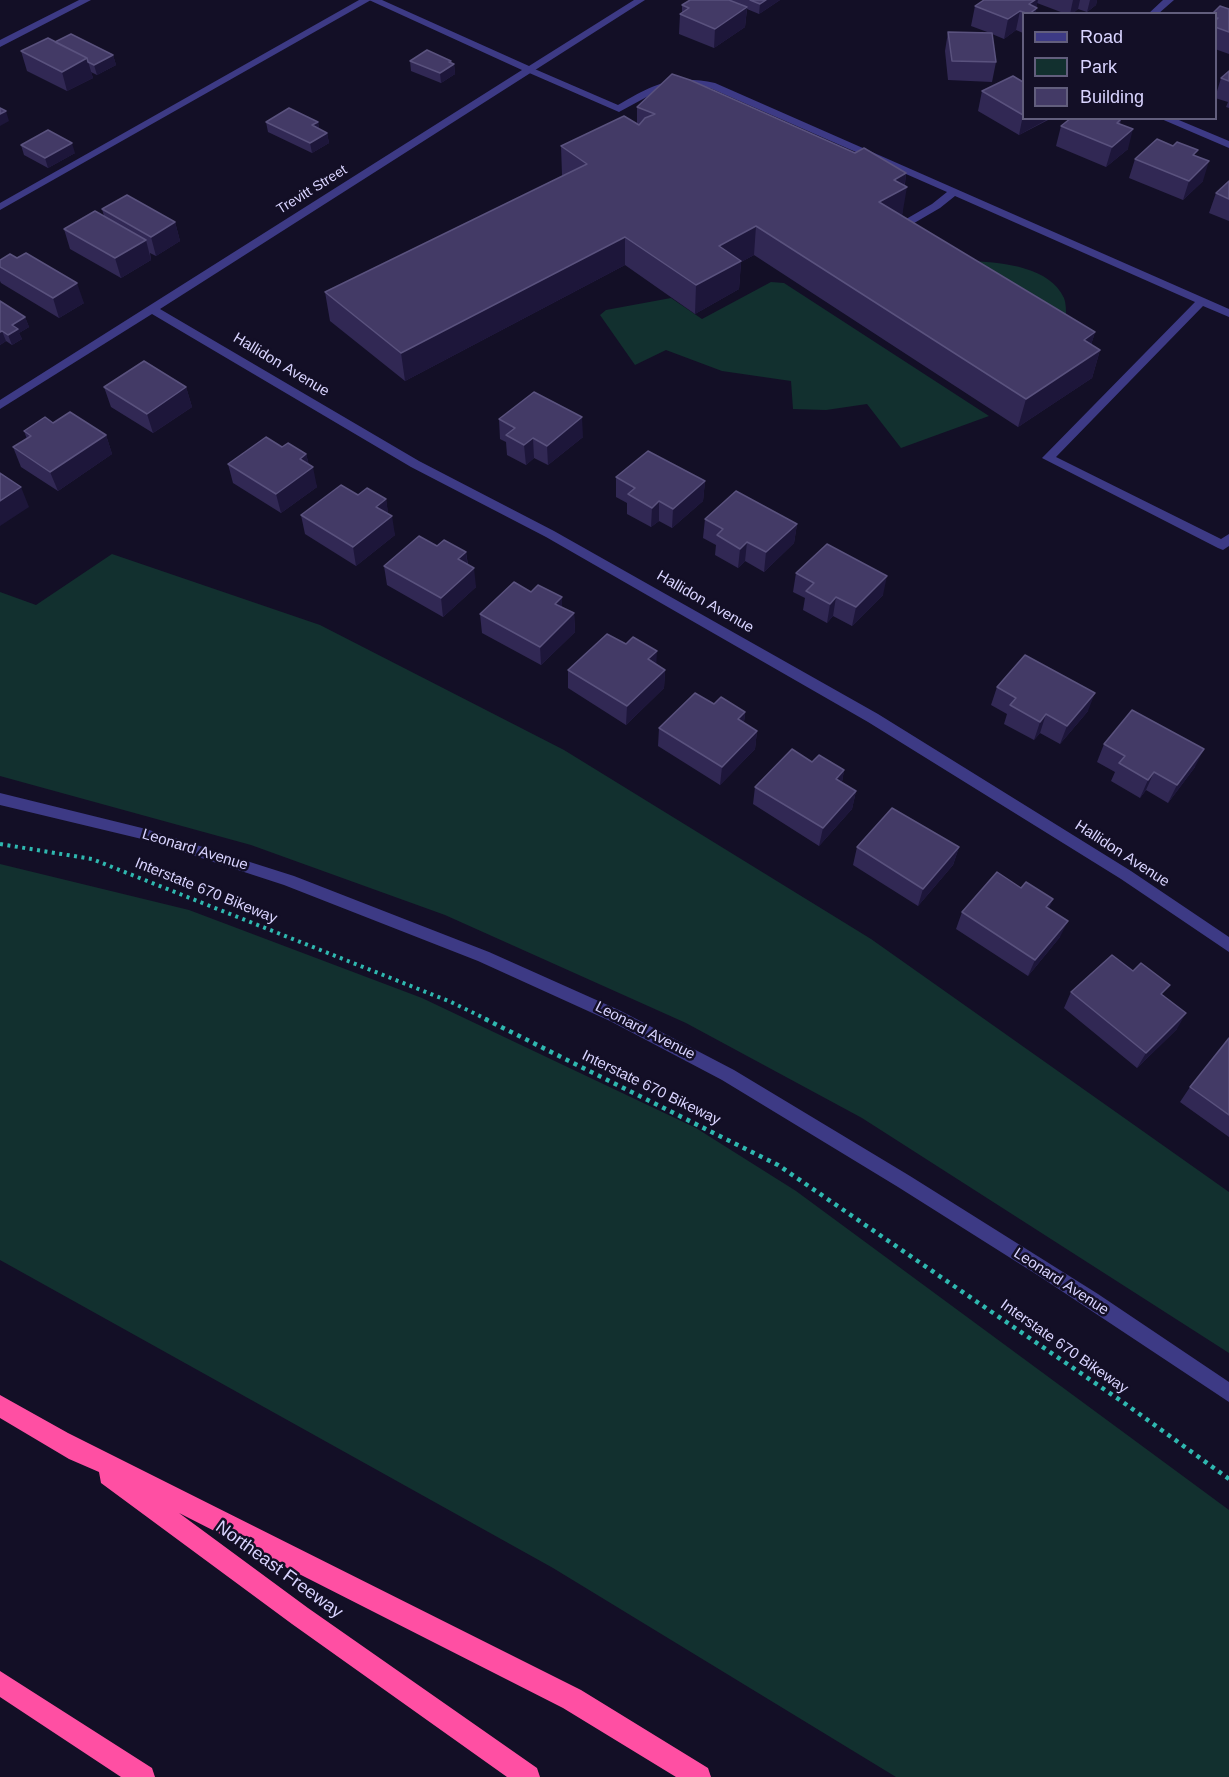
<!DOCTYPE html>
<html>
<head>
<meta charset="utf-8">
<style>
  body { margin:0 }
  #map { position:relative; width:1229px; height:1777px; overflow:hidden; background:#130f26; font-family:Helvetica,sans-serif }
  canvas { display:block }
  .legend { position:absolute; left:1022px; top:12px; width:195px; height:108px; box-sizing:border-box; background:#130f26; border:2px solid #625e7d; margin:0; padding:8px 10px; list-style:none; font-size:18px; color:#d9d4ff }
  .legend li { display:flex; align-items:center; gap:12px; height:30px }
  .legend b { width:30px; border:2px solid #625e7d }
</style>
</head>
<body>
<div id="map">
<canvas width="1229" height="1777"></canvas>
<ul class="legend">
<li><b style="height:8px;background:#3d3a85"></b>Road</li>
<li><b style="height:16px;background:#12302f"></b>Park</li>
<li><b style="height:16px;background:#433a66"></b>Building</li>
</ul>
</div>
<script>
const context = document.querySelector('canvas').getContext('2d');
context.lineJoin = 'round';
function fillPath(path, color) {
  context.fillStyle = color;
  context.fill(path, 'evenodd');
}
function trace(path, color, width, dash) {
  context.strokeStyle = color;
  context.lineWidth = width;
  context.lineCap = dash ? 'butt' : 'round';
  context.setLineDash(dash || []);
  context.stroke(path);
}
function drawText(font, color, halo, rows, align = 'center') {
  context.font = font + ' Helvetica,sans-serif';
  context.lineWidth = 5;
  context.setLineDash([]);
  context.textBaseline = 'middle';
  context.strokeStyle = halo;
  context.fillStyle = color;
  for (const [text, x, y, turn = 0] of rows) {
    context.save();
    context.translate(x, y);
    context.rotate((+turn || 0) * Math.PI / 180);
    context.textAlign = isNaN(turn) ? turn : align;
    if (halo) context.strokeText(text, 0, 0);
    context.fillText(text, 0, 0);
    context.restore();
  }
}
fillPath(new Path2D(`
  M975,261C1004,263 1050,267 1064,298C1066,303 1066,310 1066,316Z
  M771,282L784,283L989,416L901,448L867,404L826,410L793,409L791,381L722,371L666,350L635,365L600,315L606,310L671,298L702,319Z
  M112,554L320,625L564,750L871,939L1229,1192V1353L862,1118L686,1023L445,915L251,845L0,776V592L36,605Z
  M0,864L189,910L422,998L696,1128L796,1191L1229,1510V1777H896L553,1568L0,1260Z`), '#12302f');
trace(new Path2D(`
  M0,844L92,859L451,1002L488,1020`), '#2fb8b0', 4, [3, 4.5]);
trace(new Path2D(`
  M485,1019L778,1165L1127,1405L1229,1479`), '#2fb8b0', 4.5, [4, 5]);
fillPath(new Path2D(`
  M359,0H371L0,210V203Z
  M530,67L618,105C653,84 674,74 715,83L1229,309V317L1203,306L1056,457L1221,539L1229,534V546L1223,550L1218,548L1042,458L1195,302L955,196L940,208L897,233H889V229L932,204L947,192L710,88L682,85L665,87L619,112L527,72L525,70Z`), '#3d3a85');
fillPath(new Path2D(`
  M79,0H91L0,47V40Z
  M369,0H382L529,66L634,0H645L160,309L419,461L554,531L878,714L1131,871L1229,937V952L1121,879L868,722L546,537L411,467L152,314L0,409V400L522,70Z
  M1163,0H1174L1158,14H1148Z
  M1159,118H1174L1229,141V148Z`), '#3d3a85');
fillPath(new Path2D(`
  M0,793L146,829L294,876L489,952L621,1011L734,1070L910,1176L1098,1294L1229,1382V1402L1039,1276L898,1187L722,1080L610,1021L478,961L284,885L146,840L0,805Z`), '#3d3a85');
fillPath(new Path2D(`
  M0,1395L68,1433L581,1690L708,1768L711,1777H676L563,1708L179,1513L308,1608L537,1768L540,1777H507L292,1624L101,1483L99,1472L69,1459L0,1418Z
  M0,1671L152,1768L155,1777H121L0,1697Z`), '#ff4fa3');
fillPath(new Path2D(`
  M690,0H780L759,14L747,9L745,27L714,48L679,34L680,14L682,13V5Z
  M984,0H1097L1096,5L1087,12L1078,9L1072,14H1066L1037,3L1035,14H1023V33L1016,30L1004,39L992,34L996,62L992,82L948,80L945,51L948,32L990,33L971,26L975,6Z
  M1229,9V54L1215,49V14Z
  M55,42L113,55L116,65L97,75L91,72L93,78L67,91L27,71L21,51Z
  M410,61L451,63L454,64L455,74L441,83L411,71Z
  M1229,71V108L1226,107L1228,102L1215,98L1221,78Z
  M1023,82V118H1050V119L1019,135L978,111L982,91Z
  M637,107L855,153L906,173L902,216L1095,332L1091,345L1100,350L1092,378L1018,427L754,255L741,262L739,289L695,314L625,265L405,381L330,321L325,292L563,176L562,175L561,146L637,124Z
  M1121,119L1120,124L1128,149L1106,167L1056,146L1061,126Z
  M266,122H318L319,129L327,133L329,143L312,153L268,132Z
  M21,145L75,153L48,168L24,155Z
  M1196,156L1203,181L1183,200L1129,178L1135,159Z
  M1229,181V221L1209,213L1216,193Z
  M102,209L175,222L180,241L156,256L150,253L151,260L121,278L70,249L64,229L104,216Z
  M0,260L84,303L59,318L1,283L0,281Z
  M0,301L25,317L29,327L19,333L22,339L12,345L6,341L0,345Z
  M104,387H186L192,407L153,433L111,407Z
  M499,419L583,437L548,465L534,458L526,465L507,455L506,442L500,439Z
  M24,431L106,435L112,454L58,491L21,467L13,447L27,439Z
  M282,447L306,454L309,465L317,487L281,513L233,483L228,464Z
  M616,477L705,481L703,501L672,528L659,521L651,527L627,514V503L616,497Z
  M358,495L386,499L388,514L395,535L356,566L305,534L301,515Z
  M705,519L797,524L794,543L764,572L745,561L738,568L715,555L716,545L703,538Z
  M437,546L466,552L468,565L476,587L443,617L387,585L384,566Z
  M796,573L883,595L852,626L833,616L827,623L803,610L805,598L793,592Z
  M574,613L575,632L541,665L482,633L480,614Z
  M656,664L665,670L664,688L626,725L568,688V670Z
  M997,687L1088,711L1060,744L1040,733L1034,740L1004,724L1007,714L991,705Z
  M714,704L745,712L744,723L757,731L755,749L720,785L658,746L659,728Z
  M1104,744L1195,767L1168,803L1146,790L1140,798L1111,781L1115,772L1097,762Z
  M812,762L844,770L842,782L856,791L852,809L819,846L753,804L755,787Z
  M857,847H959L953,865L918,906L853,865Z
  M1049,908L1060,937L1028,976L956,929L962,912Z
  M1071,992L1164,995L1177,1029L1137,1068L1064,1008Z
  M1229,1038V1137L1180,1102L1190,1087Z`), '#312854');
fillPath(new Path2D(`
  M766,0H780L759,14L760,4Z
  M1035,0H1038L1035,14H1027L1029,4Z
  M1073,0H1080L1078,9L1072,14H1070Z
  M1090,0H1097L1096,5L1087,12Z
  M747,7L745,27L714,48L715,29Z
  M1020,11L1016,30L1004,39L1008,19Z
  M113,55L116,65L97,75L94,65Z
  M87,58L93,78L67,91L62,72Z
  M451,61L452,66L454,64L455,74L441,83L440,73Z
  M6,111L9,121L0,126V114Z
  M1023,115V118H1050L1019,135Z
  M318,122L320,132L312,125Z
  M1133,129L1128,149L1106,167L1112,147Z
  M327,133L329,143L312,153L310,143Z
  M72,143L75,153L48,168L45,158Z
  M1209,161L1203,181L1183,200L1189,181Z
  M906,173L904,189L907,187L902,216L875,231L879,202L894,180Z
  M175,222L180,241L156,256L151,237Z
  M756,226L754,255L741,262L739,289L695,314L696,285L719,246Z
  M625,237V265L405,381L401,353Z
  M146,240L151,260L121,278L115,258Z
  M77,283L84,303L59,318L53,298Z
  M25,317L29,327L19,333L22,339L12,345L8,335L12,325Z
  M2,331L6,341L0,345V332Z
  M1095,332L1087,358L1100,350L1092,378L1018,427L1026,399L1084,340Z
  M186,387L192,407L153,433L147,414Z
  M582,417L583,437L548,465L547,446Z
  M106,435L112,454L58,491L50,472Z
  M533,438L534,458L526,465L524,445Z
  M306,454L310,469L313,467L317,487L281,513L276,494L300,459Z
  M705,481L703,501L672,528L673,509Z
  M21,487L29,507L0,526V501Z
  M386,499L389,519L392,516L395,535L356,566L353,547L376,507Z
  M659,501V521L651,527L652,508Z
  M797,524L794,543L764,572L766,552Z
  M747,542L745,561L738,568L740,549Z
  M466,552L468,571L458,559Z
  M474,568L476,587L443,617L441,598Z
  M887,576L883,595L852,626L856,607Z
  M562,597V616L555,604Z
  M836,597L833,616L827,623L830,604Z
  M574,613L575,632L541,665L540,647Z
  M657,651L656,670L648,659Z
  M665,670L664,688L626,725L627,706Z
  M1095,693L1088,711L1060,744L1067,726Z
  M745,712L743,730L738,719Z
  M1046,714L1040,733L1034,740L1040,722Z
  M757,731L755,749L720,785L722,767Z
  M1204,749L1195,767L1168,803L1177,785Z
  M844,770L841,788L836,779Z
  M1154,772L1146,790L1140,798L1148,780Z
  M856,791L852,809L819,846L823,828Z
  M959,847L953,865L918,906L923,889Z
  M1053,899L1046,916V907Z
  M1068,921L1060,937L1028,976L1035,960Z
  M1186,1013L1177,1029L1137,1068L1146,1053Z`), '#1d163a');
const building = new Path2D(`
  M690,0H729L747,7L715,29L680,14L689,8L682,5Z
  M750,0H766L760,4Z
  M984,0H1035L1029,4L1037,8L1029,14L1020,11L1008,19L975,6Z
  M1220,6L1229,9V32L1215,27V21L1218,18H1215V14H1212Z
  M948,32L992,33L996,62L952,61Z
  M71,34L113,55L94,65L88,62L87,58L55,42Z
  M48,38L87,58L62,72L21,51Z
  M427,50L451,61L449,62L454,64L440,73L410,61Z
  M1229,71V81L1221,78Z
  M672,74L690,80L855,153L864,148L906,173L894,180L907,187L879,202L1095,332L1084,340L1100,350L1026,399L756,226L719,246L741,261L696,285L625,237L401,353L325,292L587,164L561,146L624,116L639,125L645,118L655,114L637,107Z
  M1013,76L1023,82V115L982,91Z
  M0,108L6,111L0,114Z
  M289,108L318,122L312,125L327,133L310,143L266,122Z
  M1071,118H1119L1121,119L1117,123L1133,129L1112,147L1061,126Z
  M48,130L72,143L45,158L21,145Z
  M1157,139L1173,146L1177,142L1198,150L1193,155L1209,161L1189,181L1135,159Z
  M1229,181V199L1216,193Z
  M127,195L175,222L151,237L102,209Z
  M95,211L146,240L115,258L64,229Z
  M26,253L77,283L53,298L0,267V260L10,254L17,258Z
  M0,301L25,317L12,325L18,329L8,335L2,331L0,332Z
  M144,361L186,387L147,414L104,387Z
  M534,392L582,417L547,446L533,438L524,445L506,435L515,428L499,419Z
  M70,412L106,435L50,472L13,447L31,436L24,431L45,417L53,423Z
  M266,437L282,447L288,443L306,454L300,459L313,467L276,494L228,464Z
  M648,451L705,481L673,509L659,501L652,508L628,494L635,488L616,477Z
  M0,473L21,487L0,501Z
  M341,485L358,495L367,488L386,499L376,507L392,516L353,547L301,515Z
  M736,491L797,524L766,552L747,542L740,549L717,535L723,529L705,519Z
  M419,536L437,546L444,540L466,552L458,559L474,568L441,598L384,566Z
  M827,544L887,576L856,607L836,597L830,604L806,591L814,583L796,573Z
  M514,582L531,592L538,585L562,597L555,604L574,613L540,647L480,614Z
  M607,634L626,644L633,637L657,651L648,659L665,670L627,706L568,670Z
  M1025,655L1095,693L1067,726L1046,714L1040,722L1010,705L1016,698L997,687Z
  M695,693L714,704L721,697L745,712L738,719L757,731L722,767L659,728Z
  M1132,710L1204,749L1177,785L1154,772L1148,780L1119,763L1125,756L1104,744Z
  M792,749L812,762L819,755L844,770L836,779L856,791L823,828L755,787Z
  M892,808L959,847L923,889L857,847Z
  M997,872L1021,888L1026,882L1053,899L1046,907L1068,921L1035,960L962,912Z
  M1112,955L1133,971L1141,963L1170,985L1161,994L1186,1013L1146,1053L1071,992Z
  M1229,1038V1115L1190,1087Z`);
fillPath(building, '#433a66');
trace(building, '#5a527e', 1.5);
drawText('14px', '#d9d4ff', '#130f26', [
  ["Trevitt Street",312,190,-32]
]);
drawText('15px', '#d9d4ff', '#130f26', [
  ["Hallidon Avenue",281,365,31],
  ["Hallidon Avenue",705,602,30],
  ["Leonard Avenue",195,850,17],
  ["Hallidon Avenue",1122,854,33],
  ["Interstate 670 Bikeway",206,891,22],
  ["Leonard Avenue",645,1031,27],
  ["Interstate 670 Bikeway",651,1088,26],
  ["Leonard Avenue",1061,1282,33],
  ["Interstate 670 Bikeway",1064,1347,35]
]);
drawText('18px', '#d9d4ff', '#130f26', [
  ["Northeast Freeway",279,1570,36]
]);
</script>
</body>
</html>
